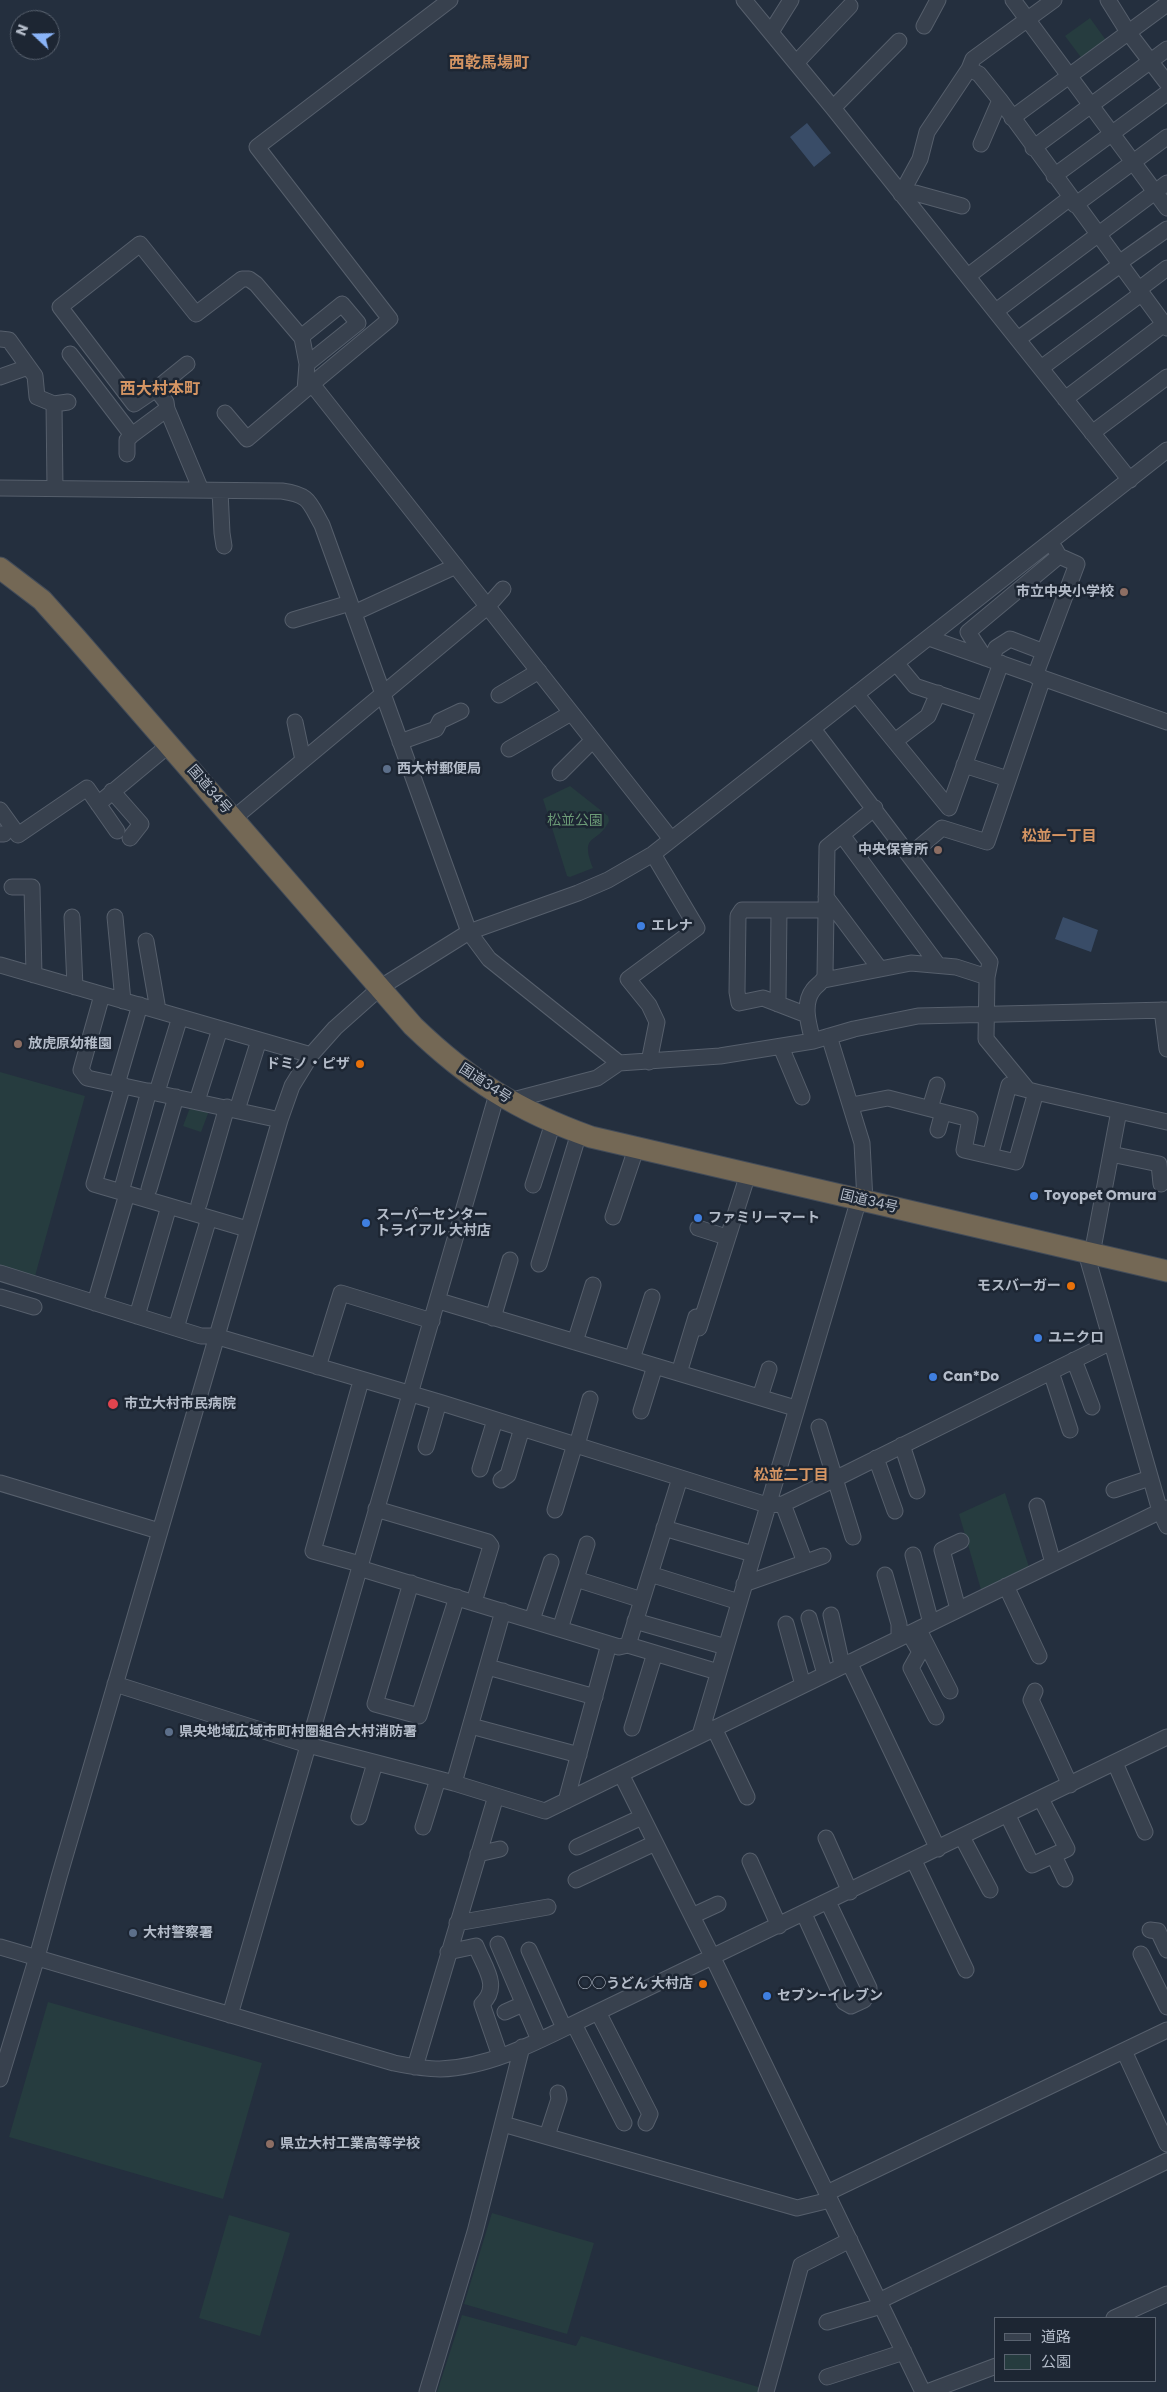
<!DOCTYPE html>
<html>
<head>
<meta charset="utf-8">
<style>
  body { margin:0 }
  #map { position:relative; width:1167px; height:2392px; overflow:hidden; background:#242f3e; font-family:Poppins,"Noto Sans JP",sans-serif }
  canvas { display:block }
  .legend { position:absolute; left:994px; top:2317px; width:162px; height:65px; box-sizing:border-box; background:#1d2633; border:1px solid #59626f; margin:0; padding:6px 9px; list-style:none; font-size:15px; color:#b4bcc9 }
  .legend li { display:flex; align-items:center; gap:10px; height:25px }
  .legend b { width:25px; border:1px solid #59626f }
  .north { position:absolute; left:10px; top:10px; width:50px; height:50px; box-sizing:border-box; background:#1d2633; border:1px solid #59626f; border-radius:50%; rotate:291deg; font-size:14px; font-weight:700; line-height:20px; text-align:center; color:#b4bcc9 }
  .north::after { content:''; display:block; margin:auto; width:18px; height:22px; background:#8ab4f8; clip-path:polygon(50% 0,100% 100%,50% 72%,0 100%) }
</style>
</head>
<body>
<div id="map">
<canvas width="1167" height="2392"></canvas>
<ul class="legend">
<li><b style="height:6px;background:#38414e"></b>道路</li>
<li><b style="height:14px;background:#263c3f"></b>公園</li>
</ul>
<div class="north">N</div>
</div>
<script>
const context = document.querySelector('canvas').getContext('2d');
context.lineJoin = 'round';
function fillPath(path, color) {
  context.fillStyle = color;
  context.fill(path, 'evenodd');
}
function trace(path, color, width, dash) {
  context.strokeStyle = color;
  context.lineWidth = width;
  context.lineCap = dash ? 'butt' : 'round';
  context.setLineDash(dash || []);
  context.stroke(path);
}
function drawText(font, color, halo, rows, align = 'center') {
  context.font = font + ' Poppins,"Noto Sans JP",sans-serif';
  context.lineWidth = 5;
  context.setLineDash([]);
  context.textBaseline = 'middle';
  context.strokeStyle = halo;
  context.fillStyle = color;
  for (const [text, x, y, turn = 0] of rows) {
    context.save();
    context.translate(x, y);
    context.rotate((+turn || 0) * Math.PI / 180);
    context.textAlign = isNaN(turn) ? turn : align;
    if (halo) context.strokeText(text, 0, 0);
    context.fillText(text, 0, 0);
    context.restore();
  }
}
fillPath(new Path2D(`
  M1090,18L1108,43L1083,60L1065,36Z
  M570,786L608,816L609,821C598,845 579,832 593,868L570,877L567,876L543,799Z
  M0,1072L85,1096L35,1276L0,1265Z
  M191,1105L209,1111L201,1132L183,1126Z
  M1005,1493L1030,1570L982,1593L959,1514Z
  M48,2002L262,2063L223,2199L9,2137Z
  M492,2213L594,2243L567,2334L464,2304Z
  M229,2215L290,2233L260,2336L199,2318Z
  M462,2315L576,2346L581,2336L762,2388L761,2392H437Z`), '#263c3f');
fillPath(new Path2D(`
  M807,123L831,153L814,167L790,137Z
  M1063,917L1098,930L1091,952L1055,939Z`), '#394c67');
const minor = new Path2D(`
  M450,0L257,147L390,319L312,384L671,839
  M744,0L833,108L1130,480
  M1013,0L1167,208
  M1108,0L1128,32L1167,83
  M924,26L938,0
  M771,32L791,0
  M796,63L850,6
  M969,69L979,74L1000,100L1167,328
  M833,108L899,41
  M1012,118L1167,4
  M981,144L1000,100
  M1033,148L1167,49
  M1054,176L1167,93
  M901,194L920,159L927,132L969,69L973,59L1054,0
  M901,194L915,193L962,206
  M1075,205L1167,137
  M1119,263L1167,229
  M968,276L1070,198
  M1138,290L1167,268
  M996,311L1167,183
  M301,337L342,304L358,323L307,364
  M0,339L9,340L35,376L37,397L54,404
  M1018,339L1120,265
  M70,354L132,435L167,409L201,490
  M1041,368L1141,294
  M0,377L28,367
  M156,389L134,404L60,307L140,244L196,314L242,279H249L256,284L302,338L307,364L305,390
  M1065,399L1164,324
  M167,409L166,402L156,389L187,364
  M225,413L247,439L312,384
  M1092,433L1167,377
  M127,454V440L132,435
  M0,488L282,491C310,495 309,502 322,525L469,932L489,959L619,1063L720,1056L813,1041L854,1029L918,1016L1167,1010
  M55,488L54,404L68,402
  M220,491L222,533L224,546
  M354,613L456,566
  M293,620L350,603
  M929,638L1167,722
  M1044,652L1077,564L1059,556L1055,549
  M985,658L968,632L1059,556
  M991,660L996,648L1010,639L1044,652L1035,676
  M896,663L915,686L984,709
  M856,694L949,808L1001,663
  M499,695L539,671
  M295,722L303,760
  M813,729L990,962L987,977L986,1039L1028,1090
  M895,741L928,716L938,693
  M400,742L436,729L440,721L461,711
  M509,749L571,713
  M964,765L1008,779
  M560,773L593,740
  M112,791L141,824L130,838
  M98,804L169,745
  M0,810L18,835L87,788L117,831
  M234,818L487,607L503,589
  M0,834H4
  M842,835L938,965
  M910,855L942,828L987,842L1043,678
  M12,887H32L34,975
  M826,897L880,969
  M72,917L75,987
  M115,917L123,1001
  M146,941L158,1010
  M0,965L311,1055
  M824,980L911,963L956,967L987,977
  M102,995L81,1070L87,1078L280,1120
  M778,1004L779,910
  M1162,1010L1167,1049
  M807,1015L763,998L739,1003L737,992L738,916L742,910H826
  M829,1036L862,1143L865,1201
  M813,1041C809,1026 802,1004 813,990C817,984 824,982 825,975L827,847L875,808
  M781,1047L802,1097
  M649,1062L657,1022L649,1005L628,979L697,928L653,854
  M117,1084L140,1005
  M123,1085L94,1184L247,1229
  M157,1092L180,1017
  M1036,1092L1167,1122
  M197,1101L220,1029
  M509,1101L597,1078L619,1063
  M852,1105L888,1098L970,1119L964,1150L1016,1162L1036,1092L1009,1085L990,1156
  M930,1108L937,1085
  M237,1110L259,1040
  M938,1130L943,1112
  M1111,1154L1159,1164L1161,1184
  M533,1185L553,1123
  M149,1189L176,1097
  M121,1192L149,1091
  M199,1204L227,1107
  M613,1217L636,1149
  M698,1228L720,1235
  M1086,1253L1160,1511L1167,1526
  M1092,1254L1119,1111
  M539,1264L579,1133
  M0,1273L201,1336H215L442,1403L767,1505L783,1504L835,1479L1111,1342
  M0,1297L34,1307
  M439,1301L795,1408
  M95,1303L127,1194
  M137,1316L169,1206
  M493,1318L510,1260
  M176,1328L209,1218
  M699,1328L748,1174
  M575,1342L593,1285
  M632,1359L652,1297
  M1074,1360L1092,1407
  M318,1367L341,1293L432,1321
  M1051,1372L1070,1430
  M679,1373L696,1317
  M359,1388L313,1551L360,1564
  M760,1397L769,1369
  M641,1411L655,1366
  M819,1427L853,1537
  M577,1445L590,1399
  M902,1445L917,1491
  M426,1447L439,1402
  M876,1458L895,1511
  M480,1469L495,1420
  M501,1480L508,1475L522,1428
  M0,1483L159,1531
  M1114,1490L1150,1478
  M783,1504L803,1557L801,1564
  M1037,1506L1053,1563
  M376,1509L488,1542L491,1546L474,1602
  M555,1510L575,1444
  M664,1528L753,1554
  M913,1555L931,1623
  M359,1568L619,1647L628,1645L680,1478
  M650,1574L739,1602
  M885,1575L899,1624V1638
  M576,1579L642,1600
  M411,1583L375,1704L419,1716L457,1597
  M744,1584L823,1556
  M1006,1586L1039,1656
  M958,1609L942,1550L961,1541
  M831,1615L842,1665
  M809,1618L825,1674
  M532,1620L551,1562
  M635,1621L726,1647
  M786,1624L803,1685
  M560,1629L587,1544
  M909,1633L920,1652L911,1668L936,1717
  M921,1634L950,1691
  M628,1645L718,1672
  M849,1662L938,1849
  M488,1667L595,1697
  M115,1684L308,1745L454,1783L545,1811L1167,1508
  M1035,1691L1031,1700L1070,1785
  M471,1726L579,1755
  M632,1728L655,1653
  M714,1728L747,1797
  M700,1735L859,1199
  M1115,1763L1145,1832
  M621,1774L713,1958L923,2392
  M454,1783L503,1611
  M566,1801L609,1644
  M1008,1816L1032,1865L1067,1849L1041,1799
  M359,1817L375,1763
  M423,1827L438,1779
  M962,1837L990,1890
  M826,1838L850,1892
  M577,1847L642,1817
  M478,1854L500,1849
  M1054,1856L1065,1879
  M750,1861L779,1926
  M914,1861L966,1970
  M576,1880L655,1843
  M804,1914L844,2002L851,2006L864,2000L869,1988L828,1902
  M692,1916L718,1904
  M457,1923L548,1907
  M1150,1930L1158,1931L1167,1950
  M498,1944L539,2040
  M0,1947L394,2063C409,2066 424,2069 440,2069C496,2067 549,2035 598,2012L1167,1737
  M529,1950L564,2028
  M448,1952L476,1946C484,1967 501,1986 482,2004L500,2056
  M1141,1954L1167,2007
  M505,2012L523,2004
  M598,2012L650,2114L646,2123
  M230,2015L497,1094
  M574,2024L624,2123
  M1124,2051L1167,2144
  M415,2067L496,1796
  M0,2079L37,1957L59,1877L280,1120L292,1086L311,1055L335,1028L381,987L469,932L578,893L608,880L653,854L1167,450
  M503,2124L797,2208L830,2200
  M547,2136L559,2099L558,2093
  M827,2193L1167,2030
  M879,2301L1167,2161
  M1114,2318L1167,2294
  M827,2322L881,2306
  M827,2377L904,2352
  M427,2392L475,2232L522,2047
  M766,2392L801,2265L850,2240
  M927,2392L996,2366`);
const highway = new Path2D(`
  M0,568L42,600L76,638L413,1026C469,1080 518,1111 591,1137L1167,1271`);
trace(minor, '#565f6c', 17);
trace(highway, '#434c59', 23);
trace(minor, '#38414e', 15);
trace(highway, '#746855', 21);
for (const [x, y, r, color] of [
  [1124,592,5,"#8d6e63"],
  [387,769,5,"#5c6f8a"],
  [938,850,5,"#8d6e63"],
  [641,926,5,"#3f7fe0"],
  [18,1044,5,"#8d6e63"],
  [360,1064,5,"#e8710a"],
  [1034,1196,5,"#3f7fe0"],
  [698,1218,5,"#3f7fe0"],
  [366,1223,5,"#3f7fe0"],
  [1071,1286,5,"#e8710a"],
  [1038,1338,5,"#3f7fe0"],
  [933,1377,5,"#3f7fe0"],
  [113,1404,6,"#e0444e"],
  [169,1732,5,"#5c6f8a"],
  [133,1933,5,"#5c6f8a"],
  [703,1984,5,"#e8710a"],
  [767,1996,5,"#3f7fe0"],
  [270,2144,5,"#8d6e63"]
]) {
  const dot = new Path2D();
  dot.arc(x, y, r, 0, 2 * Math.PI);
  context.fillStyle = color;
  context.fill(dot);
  trace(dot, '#1d2633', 2);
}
drawText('bold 14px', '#b4bcc9', '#1d2633', [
  ["市立中央小学校",1114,592,"right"],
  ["西大村郵便局",397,769],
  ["中央保育所",928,850,"right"],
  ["エレナ",651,926],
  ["放虎原幼稚園",28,1044],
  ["ドミノ・ピザ",350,1064,"right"],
  ["Toyopet Omura",1044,1196],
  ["スーパーセンター",376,1215],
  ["トライアル 大村店",376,1231],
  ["ファミリーマート",708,1218],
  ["モスバーガー",1061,1286,"right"],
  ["ユニクロ",1048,1338],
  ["Can*Do",943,1377],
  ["市立大村市民病院",124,1404],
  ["県央地域広域市町村圏組合大村消防署",179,1732],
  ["大村警察署",143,1933],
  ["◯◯うどん 大村店",693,1984,"right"],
  ["セブン-イレブン",777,1996],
  ["県立大村工業高等学校",280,2144]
], 'left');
drawText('14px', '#b4bcc9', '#1d2633', [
  ["国道34号",209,790,49],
  ["国道34号",485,1084,33],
  ["国道34号",869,1202,13]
]);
drawText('14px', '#6b9a76', '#1d2633', [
  ["松並公園",575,821]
]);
drawText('bold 15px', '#d59563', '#1d2633', [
  ["松並一丁目",1059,837],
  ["松並二丁目",791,1476]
]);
drawText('bold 16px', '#d59563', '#1d2633', [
  ["西乾馬場町",489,64],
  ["西大村本町",160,390]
]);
</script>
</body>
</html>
